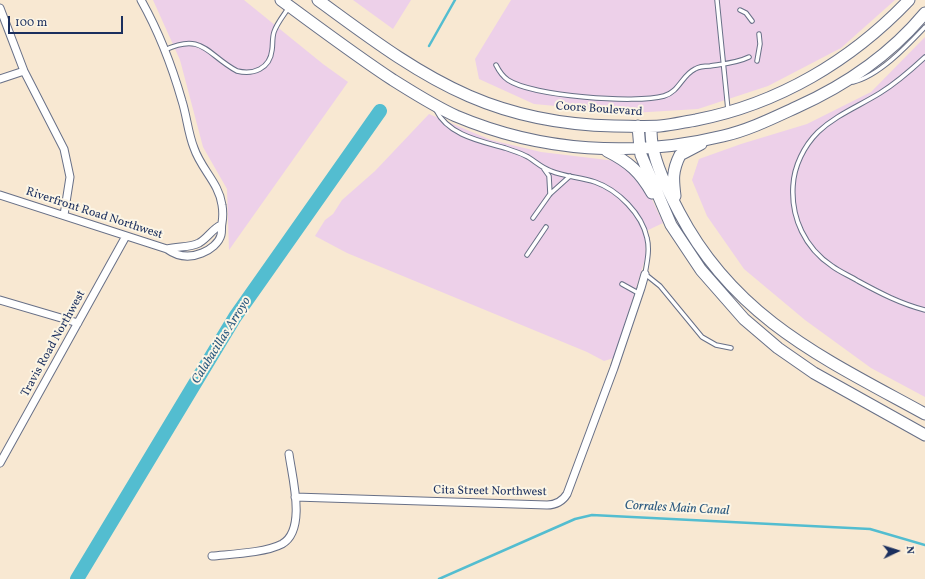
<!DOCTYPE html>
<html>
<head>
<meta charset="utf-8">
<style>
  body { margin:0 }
  #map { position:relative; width:925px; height:579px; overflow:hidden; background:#f8e8d2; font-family:Vollkorn,serif }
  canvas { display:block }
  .north { position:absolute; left:877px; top:531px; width:40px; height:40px; -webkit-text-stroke:3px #fcf5e5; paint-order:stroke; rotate:86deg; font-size:11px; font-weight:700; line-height:16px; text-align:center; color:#1b2f5e }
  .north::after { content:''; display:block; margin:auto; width:14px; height:18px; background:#1b2f5e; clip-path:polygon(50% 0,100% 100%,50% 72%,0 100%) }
  .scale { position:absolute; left:8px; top:16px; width:115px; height:18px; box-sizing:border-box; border:2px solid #1b2f5e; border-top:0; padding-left:5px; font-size:12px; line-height:14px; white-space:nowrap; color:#1b2f5e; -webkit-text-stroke:3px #fcf5e5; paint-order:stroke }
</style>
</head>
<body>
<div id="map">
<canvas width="925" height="579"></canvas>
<div class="north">N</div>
<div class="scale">100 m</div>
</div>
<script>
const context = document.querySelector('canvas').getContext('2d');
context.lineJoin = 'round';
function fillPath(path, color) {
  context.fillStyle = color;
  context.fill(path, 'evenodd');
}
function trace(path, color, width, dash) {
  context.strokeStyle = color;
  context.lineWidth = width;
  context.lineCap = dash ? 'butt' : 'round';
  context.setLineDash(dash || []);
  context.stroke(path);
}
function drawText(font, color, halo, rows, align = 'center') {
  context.font = font + ' Vollkorn,serif';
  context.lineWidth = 4;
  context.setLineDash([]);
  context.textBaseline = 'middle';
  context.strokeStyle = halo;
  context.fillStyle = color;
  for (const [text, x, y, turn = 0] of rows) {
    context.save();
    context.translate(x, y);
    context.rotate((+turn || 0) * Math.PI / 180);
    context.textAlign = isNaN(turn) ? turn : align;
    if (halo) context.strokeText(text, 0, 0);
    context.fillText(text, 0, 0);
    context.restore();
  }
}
fillPath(new Path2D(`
  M153,0H244L323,64L348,82L229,250L227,189L203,147L180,60Z
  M353,0H411L393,29Z
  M511,0H895L841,48L768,86L698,109L632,113L534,104L479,79L475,59Z
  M925,37V397L871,368L805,320L744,269L707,216L692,180L699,159L741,144L807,124L871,92Z
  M429,114L491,140L541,152L616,161L625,164L647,189L663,223L644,232L645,237L646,256L614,358L604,361L587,352L347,253L315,236L325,220L333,214L342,200L375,171Z`), '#edd0e9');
trace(new Path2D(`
  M429,46L455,0
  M439,579L575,519L592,515L870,529L925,545`), '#53bdd0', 2.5);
trace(new Path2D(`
  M77,579L235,317L380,111`), '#53bdd0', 14);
const lane = new Path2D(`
  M717,0L728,110
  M740,10L746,13L752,21
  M165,50C203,32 207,55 237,71C253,75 270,69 272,50C273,44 272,38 274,32C277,23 284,15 289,7
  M925,57C911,70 896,83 880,93C859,106 836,115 818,132C804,146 794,166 793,186C791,218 805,248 832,266C840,272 850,276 858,281C880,293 901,304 925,310
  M757,61L760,44L759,34
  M496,65C499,71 502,76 508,80C532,96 636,104 664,96C679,92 682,75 695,69C700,66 705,66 710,66C723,64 737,63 749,57
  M853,82C879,76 907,46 925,27
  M436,110C448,135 480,141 505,148C513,151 521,153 528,157C536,162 542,168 551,171C565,177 581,177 595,182C618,190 642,214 647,238C650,250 647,262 645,274L660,286L702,337L716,345L731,348
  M544,169L549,176L550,194
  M533,218L550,194L570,176
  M527,255L546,227
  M622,284L640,294`);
const street = new Path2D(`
  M0,8L24,71L64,149L70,177L64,215
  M0,79L24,71
  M0,195L167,249C178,257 190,258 202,253C210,250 219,243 221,235C222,231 221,227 222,223C223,217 223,211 222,205C219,183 201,169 194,148C188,133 187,117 182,101C172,66 159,32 141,0
  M167,249C178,246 189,248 199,243C208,238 212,229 221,225
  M0,300L78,323
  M0,463L126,236
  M295,497L547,505C556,505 562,502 567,494L614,368L641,288L645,274
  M212,556C231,554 265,553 282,544C307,530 292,477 289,454`);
const primary = new Path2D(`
  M281,0C318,27 355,55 393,80C414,93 434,106 456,116C541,152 634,158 723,136C749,130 773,118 797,107C846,85 890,55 925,13
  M318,0C366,35 414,72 469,96C515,116 564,125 614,126C629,126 645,127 660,126C672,125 684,122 696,120C778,104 851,61 909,0
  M638,126L640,149L641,155L671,225L701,270L744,319L778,348L814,373L925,435
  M651,127C651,134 651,141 653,148C657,169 669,193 679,212C735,319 825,359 925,414
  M607,151C629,162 640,172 652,193
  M675,196C673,180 672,171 680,155L701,144`);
trace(lane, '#687087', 5.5);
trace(street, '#687087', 9);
trace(primary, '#687087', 13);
trace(lane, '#fff', 3.5);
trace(street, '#fff', 7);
trace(primary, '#fff', 11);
drawText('12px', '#1b2f5e', '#fcf5e5', [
  ["Coors Boulevard",599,110,4],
  ["Riverfront Road Northwest",94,214,18],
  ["Travis Road Northwest",54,344,-61],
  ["Cita Street Northwest",490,492,1]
]);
drawText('italic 13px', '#2c5a80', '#fcf5e5', [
  ["Calabacillas Arroyo",222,341,-58],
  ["Corrales Main Canal",677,509,3]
]);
</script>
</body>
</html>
